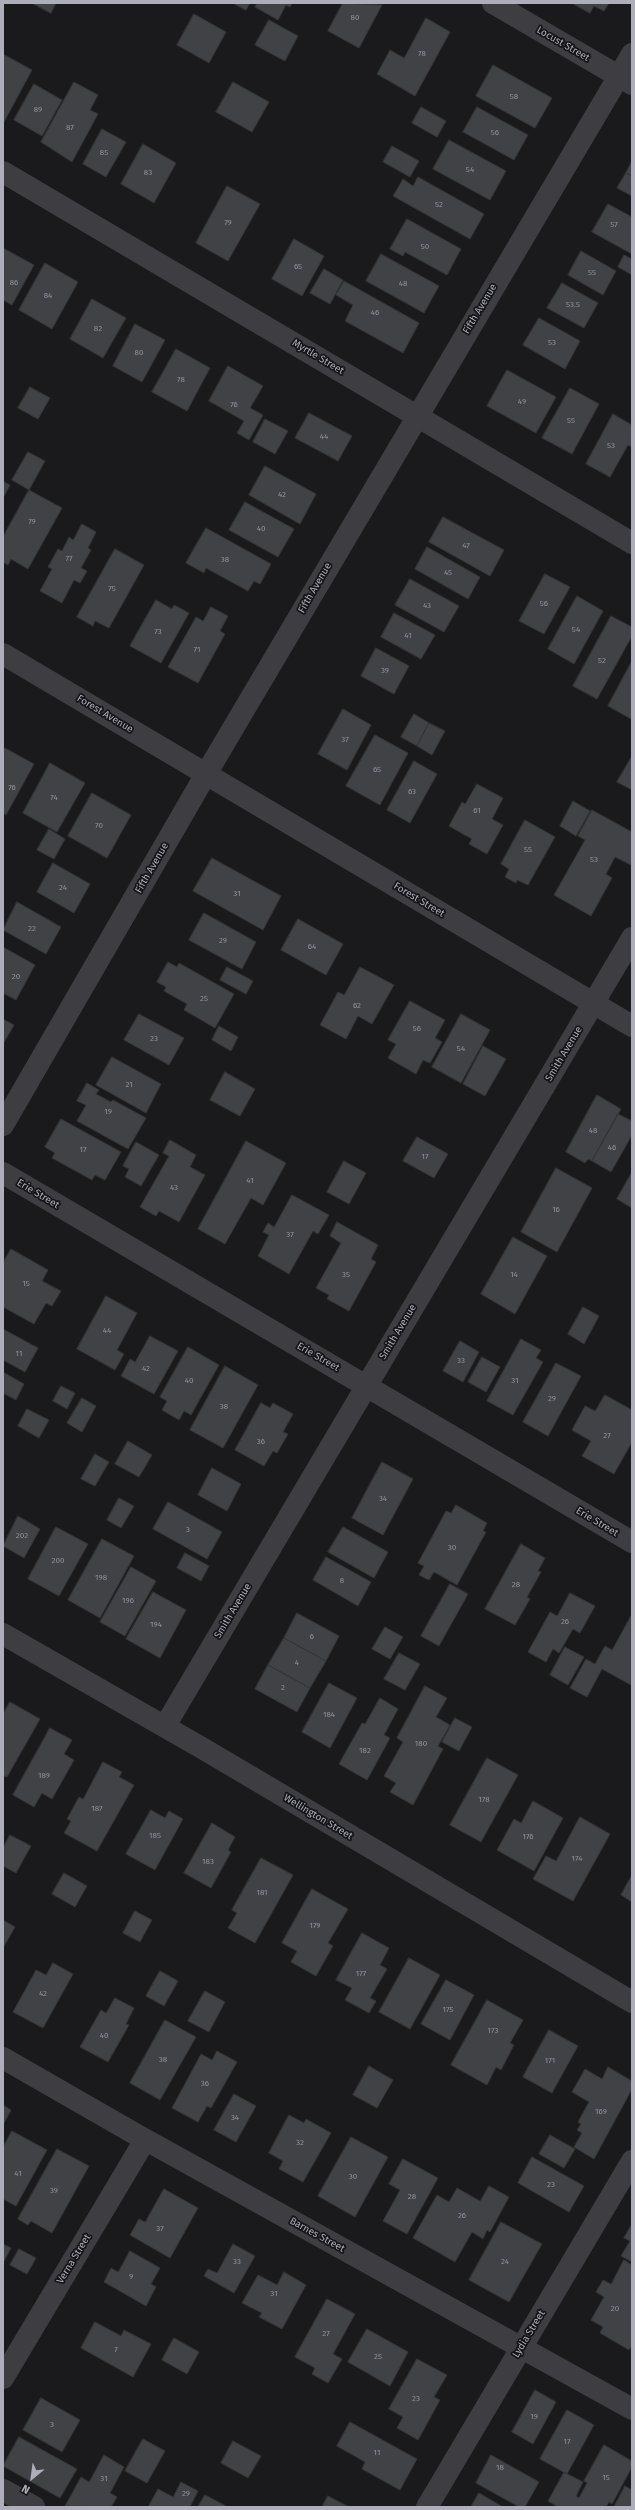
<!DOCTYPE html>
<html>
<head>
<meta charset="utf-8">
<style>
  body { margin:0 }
  #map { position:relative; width:635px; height:2510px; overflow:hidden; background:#1a1a1c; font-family:"Fira Sans",sans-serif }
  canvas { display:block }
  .frame { position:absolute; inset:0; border:4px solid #adaeba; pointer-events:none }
  .north { position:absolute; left:12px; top:2458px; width:40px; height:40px; -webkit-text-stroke:3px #151517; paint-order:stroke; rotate:209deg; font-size:11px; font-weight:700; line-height:16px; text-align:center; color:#adaeba }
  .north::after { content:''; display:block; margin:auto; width:14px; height:18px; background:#adaeba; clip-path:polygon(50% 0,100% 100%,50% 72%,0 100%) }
</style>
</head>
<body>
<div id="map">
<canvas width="635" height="2510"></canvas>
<div class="frame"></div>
<div class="north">N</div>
</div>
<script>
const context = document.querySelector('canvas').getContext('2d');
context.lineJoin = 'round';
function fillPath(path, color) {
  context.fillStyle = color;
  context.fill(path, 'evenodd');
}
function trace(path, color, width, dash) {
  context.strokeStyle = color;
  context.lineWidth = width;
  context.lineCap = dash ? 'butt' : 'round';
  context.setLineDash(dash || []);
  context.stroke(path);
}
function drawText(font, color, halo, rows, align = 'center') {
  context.font = font + ' "Fira Sans",sans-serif';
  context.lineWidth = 3.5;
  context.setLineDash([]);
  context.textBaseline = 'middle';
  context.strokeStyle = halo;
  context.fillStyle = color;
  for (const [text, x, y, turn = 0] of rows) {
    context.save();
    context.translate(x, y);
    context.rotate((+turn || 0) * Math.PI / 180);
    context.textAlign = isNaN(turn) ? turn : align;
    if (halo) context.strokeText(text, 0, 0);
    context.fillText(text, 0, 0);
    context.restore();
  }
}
const building = new Path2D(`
  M32,3H56L51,13Z
  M233,3H250L246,10Z
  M257,3H292L290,7L286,5L278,20L255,7Z
  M343,3L382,5L359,48L328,31Z
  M572,3H609L604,11L594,6L590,13Z
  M194,14L226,32L209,63L177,45Z
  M426,18L450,32L415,96L377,74L390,50L404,58Z
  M269,20L298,36L285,61L255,45Z
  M3,54L32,70L4,122H3Z
  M493,65L552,98L535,128L476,96Z
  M74,82L98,95L90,110L98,114L72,162L41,142Z
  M233,82L269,102L252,132L216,112Z
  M34,84L62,100L42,136L14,120Z
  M421,107L446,121L437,137L412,123Z
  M477,107L528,135L514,160L463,132Z
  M102,129L126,142L106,177L83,164Z
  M449,140L506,171L490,200L433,169Z
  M143,144L176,163L154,203L121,184Z
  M392,146L419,161L410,177L383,162Z
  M632,161V176L626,173Z
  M626,173L632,176V196L617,188Z
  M418,177L484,214L470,239L393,196L403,179L413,186Z
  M227,186L260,204L228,261L196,243Z
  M608,204L632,217V254L592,232Z
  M407,219L461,249L447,275L405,252L403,256L390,249Z
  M294,239L324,256L302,296L272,279Z
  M3,248L34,265L12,305L3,300Z
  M581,251L616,271L603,295L568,275Z
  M381,254L439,286L424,313L366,281Z
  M624,255L632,259V275L618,267Z
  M45,263L78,282L52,329L19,310Z
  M324,269L343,280L330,304L310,293Z
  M344,281L419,323L403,353L345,321L353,305L336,295Z
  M562,283L598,303L584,328L547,308Z
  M92,299L126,318L103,358L70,339Z
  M539,318L580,341L565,369L523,345Z
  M135,324L165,340L142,382L113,366Z
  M176,349L210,368L187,411L152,392Z
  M228,366L263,386L250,408L263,415L249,440L237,433L244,421L209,401Z
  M507,370L556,397L536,433L487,406Z
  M30,387L50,398L38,419L18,408Z
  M570,388L599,404L572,454L542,438Z
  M309,413L352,436L338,461L295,438Z
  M613,414L632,425V447L628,445L610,477L586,464Z
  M265,419L288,431L275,454L253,442Z
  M28,452L45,461L29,490L12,480Z
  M265,466L316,494L300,524L249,495Z
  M3,481L10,485L3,498Z
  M29,490L62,508L28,569L11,559L8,565L3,562V537Z
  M245,502L294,529L278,557L229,530Z
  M443,517L504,550L490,576L429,542Z
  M82,524L96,532L88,548L91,550L81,568L87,571L80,583L74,580L62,603L40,591L52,569L48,567L58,549L62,551L69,537L73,540Z
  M206,528L271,564L260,584L254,581L248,591L206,568L204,573L186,563Z
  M427,547L480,577L468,599L415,569Z
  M115,549L144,565L109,628L95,621L93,626L77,617Z
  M545,574L570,587L544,634L519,621Z
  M410,579L459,606L444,632L395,605Z
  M577,596L603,611L574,664L548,649Z
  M156,600L172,609L174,605L189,613L161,663L130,646Z
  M211,607L228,616L220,631L225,634L198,683L168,667L196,617L203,621Z
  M394,613L435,635L421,659L381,637Z
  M611,616L632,627V636L597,699L573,686Z
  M376,648L409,666L394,694L361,676Z
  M632,661V718L631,719L608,706Z
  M343,709L371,725L347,770L318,754Z
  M414,714L429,723L417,746L401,737Z
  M429,723L445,731L432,755L417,746Z
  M375,735L408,753L380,805L346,786Z
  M5,748L34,764L6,815L3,813V751Z
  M632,756V790L617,782Z
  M414,761L437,774L410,823L387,810Z
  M50,763L85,783L57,832L23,813Z
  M477,784L503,798L492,819L503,825L487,854L469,844L472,839L449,826L462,802L465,804Z
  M92,793L131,815L107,858L68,836Z
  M573,801L590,811L576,836L560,826Z
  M592,810L632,832V863L631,865L615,857L606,874L612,878L591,916L554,895L585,840L578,836Z
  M525,820L555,837L528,885L517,880L516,883L505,877L509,869L501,864Z
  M49,829L65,839L54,859L37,850Z
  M212,858L281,896L263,930L193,891Z
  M53,863L90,884L74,913L37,892Z
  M17,902L61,927L46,954L3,930Z
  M204,913L256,942L242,969L189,940Z
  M298,919L343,944L326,975L281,950Z
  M3,947L35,965L16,1000L3,993Z
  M168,962L177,967L179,963L234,994L215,1028L184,1010L187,1004L164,991L166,987L157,982Z
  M227,967L253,981L246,994L220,980Z
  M360,967L394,985L372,1024L358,1016L346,1039L320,1025L338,992L344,995Z
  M410,1001L445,1020L435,1038L442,1042L430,1063L423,1060L416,1074L388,1058L396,1044L388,1040Z
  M139,1014L184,1038L169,1065L124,1040Z
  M461,1014L490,1030L461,1083L432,1067Z
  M3,1019L14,1025L3,1044Z
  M219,1026L238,1037L231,1051L212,1040Z
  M483,1046L506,1059L485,1096L463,1084Z
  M112,1057L161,1084L146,1113L96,1085Z
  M225,1072L255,1089L240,1116L210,1100Z
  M87,1083L99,1090L96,1094L111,1102L113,1100L146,1118L128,1149L77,1121L86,1105L77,1101Z
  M597,1095L621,1109L592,1161L588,1159L585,1163L566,1152Z
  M618,1114L632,1121V1135L611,1172L592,1161Z
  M61,1119L121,1152L105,1180L95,1175L92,1180L52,1158L55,1153L45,1147Z
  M417,1137L448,1154L434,1178L403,1161Z
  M170,1140L196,1155L190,1167L205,1175L179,1222L159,1211L156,1216L140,1207L169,1156L163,1153Z
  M246,1141L286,1163L263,1205L251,1198L225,1244L198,1229Z
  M136,1142L159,1155L141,1186L125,1177L129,1169L123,1166Z
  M344,1161L366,1173L349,1204L327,1192Z
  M556,1168L592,1188L557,1252L521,1232Z
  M632,1172V1208L617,1199Z
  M292,1195L329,1215L318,1234L313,1231L289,1274L258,1256L269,1235L263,1232L268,1223L274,1227Z
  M337,1222L378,1245L371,1259L376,1262L349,1311L327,1299L329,1295L316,1288L341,1243L330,1236Z
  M513,1237L547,1256L515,1314L481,1294Z
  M11,1249L48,1270L42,1281L61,1291L52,1306L46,1303L34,1324L3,1307V1263Z
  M106,1296L137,1313L117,1350L124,1354L115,1370L77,1349Z
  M583,1307L599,1316L584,1344L568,1334Z
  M3,1329L38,1348L25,1372L3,1360Z
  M150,1336L178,1351L154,1394L121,1376L130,1359L135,1362Z
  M521,1339L541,1350L536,1358L543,1362L513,1415L487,1401Z
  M460,1341L479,1352L463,1382L443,1371Z
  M188,1347L219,1365L191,1415L184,1411L179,1420L162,1410L167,1401L160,1397Z
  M482,1357L500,1367L486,1392L468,1382Z
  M556,1363L581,1376L548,1436L523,1422Z
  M225,1366L258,1385L223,1448L190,1430Z
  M3,1372L24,1384L16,1400L3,1393Z
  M61,1386L75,1393L67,1409L53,1401Z
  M605,1395L632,1410V1442L614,1474L582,1456L591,1441L572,1430L585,1406L595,1411Z
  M82,1398L96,1406L82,1432L67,1423Z
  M261,1403L270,1408L273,1403L293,1414L283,1432L288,1434L277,1453L273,1451L264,1466L235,1450Z
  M27,1409L49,1420L39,1438L18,1426Z
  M128,1441L152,1455L139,1477L115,1464Z
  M95,1454L109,1462L95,1486L81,1479Z
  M382,1462L413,1479L383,1535L352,1518Z
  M212,1468L241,1484L227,1511L198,1495Z
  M119,1498L134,1506L121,1528L107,1520Z
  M168,1502L222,1532L207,1559L153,1529Z
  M456,1505L487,1523L483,1531L486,1532L457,1585L434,1572L429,1580L419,1575L424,1566L418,1563L446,1511L451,1513Z
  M18,1516L40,1529L24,1558L3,1546Z
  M56,1527L88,1544L59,1596L28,1579Z
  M343,1527L388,1552L374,1578L328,1552Z
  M102,1539L134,1556L100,1618L68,1600Z
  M521,1544L545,1558L538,1571L541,1572L527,1597L530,1599L515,1625L485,1609Z
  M185,1553L209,1566L201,1581L177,1568Z
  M326,1557L371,1582L358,1606L313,1580Z
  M131,1567L156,1581L125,1636L100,1622Z
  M450,1584L468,1594L439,1646L421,1636Z
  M153,1592L186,1610L160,1658L126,1639Z
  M570,1593L595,1606L580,1633L573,1629L559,1653L553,1649L546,1662L528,1652L550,1612L557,1616Z
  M297,1613L339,1636L326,1661L284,1638Z
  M631,1616V1685L602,1669L587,1697L570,1688L586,1659L595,1664L605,1646L612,1650Z
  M385,1627L403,1637L390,1659L372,1649Z
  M284,1638L326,1661L310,1688L268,1665Z
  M565,1647L584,1657L568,1685L550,1675Z
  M399,1653L420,1664L405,1690L384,1679Z
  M268,1665L310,1688L297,1712L255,1689Z
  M329,1683L357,1698L330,1748L302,1732Z
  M425,1686L447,1698L436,1717L450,1725L438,1746L443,1749L413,1805L390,1792L396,1783L384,1776L403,1742L397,1738Z
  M380,1698L398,1709L384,1735L390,1738L367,1780L339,1764L362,1723L365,1724Z
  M10,1702L40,1719L7,1777L4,1776L3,1778V1714Z
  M455,1718L472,1727L459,1751L442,1742Z
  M50,1728L72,1740L64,1754L74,1760L52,1799L42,1793L34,1807L13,1795Z
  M487,1758L518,1775L481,1842L450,1825Z
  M103,1762L122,1772L119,1777L134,1785L97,1851L64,1833L71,1821L67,1819L79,1797L83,1799Z
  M533,1801L563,1818L534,1871L497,1850L514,1819L521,1823Z
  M151,1810L165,1818L169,1811L183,1819L155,1870L126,1854Z
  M580,1817L610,1834L573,1901L533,1879L546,1856L556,1861Z
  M212,1823L235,1837L228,1850L231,1852L211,1888L184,1873Z
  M10,1835L31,1846L16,1873L3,1866V1848Z
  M261,1858L293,1875L255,1943L228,1928L237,1913L232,1910Z
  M64,1873L87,1886L75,1907L52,1894Z
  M632,1875V1902L621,1895Z
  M312,1889L348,1909L328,1943L333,1946L316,1976L291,1962L297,1951L282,1943Z
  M135,1911L152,1920L140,1942L123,1933Z
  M3,1920L15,1927L3,1948Z
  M362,1933L389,1948L380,1965L387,1969L370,1998L376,2001L369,2013L345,2000L352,1988L336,1980Z
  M409,1958L440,1975L410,2029L379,2012Z
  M53,1963L73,1974L43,2028L13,2012L36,1970L46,1975Z
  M160,1971L178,1981L164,2006L146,1996Z
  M446,1980L474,1995L450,2040L421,2024Z
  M205,1991L225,2002L209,2032L188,2021Z
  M115,1998L134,2008L126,2024L129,2025L108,2062L80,2047L101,2010L106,2013Z
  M487,2000L523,2020L510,2043L514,2045L501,2070L496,2067L487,2085L451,2065Z
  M165,2020L196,2037L160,2100L130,2083Z
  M549,2030L578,2046L552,2093L523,2077Z
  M217,2051L237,2062L211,2108L207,2106L198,2122L172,2108L201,2054L212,2060Z
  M369,2066L393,2080L377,2108L353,2095Z
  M608,2067L632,2081V2089L594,2159L574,2147L582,2133L577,2130L581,2124L578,2122L589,2102L572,2092L585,2069L602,2079Z
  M234,2094L256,2106L236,2142L214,2130Z
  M3,2105L11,2110L3,2125Z
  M289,2115L304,2123L306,2119L331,2133L303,2182L279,2169L283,2161L269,2153Z
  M12,2131L47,2150L16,2206L3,2199V2147Z
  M550,2135L575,2149L564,2168L539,2154Z
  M351,2137L388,2157L355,2217L318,2196Z
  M57,2149L89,2166L52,2233L31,2221L28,2225L18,2219Z
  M532,2157L584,2186L569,2212L518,2183Z
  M403,2159L438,2178L407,2234L383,2221L400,2190L389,2184Z
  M489,2186L509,2197L490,2232L487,2230L483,2239L472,2232L455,2262L413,2238L437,2195L449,2202L457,2188L480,2201Z
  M164,2189L198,2208L170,2258L130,2235L139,2219L145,2222Z
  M501,2222L542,2244L509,2302L469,2280Z
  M632,2224V2262L621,2256L630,2241L624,2238Z
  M3,2244L11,2248L4,2261H3Z
  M233,2244L255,2256L234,2293L204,2276L208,2269L217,2273Z
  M19,2249L36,2258L27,2274L10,2265Z
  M130,2251L160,2268L151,2284L156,2287L146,2306L104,2282L111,2268L118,2272Z
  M624,2260L632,2265V2345L629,2350L600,2333L603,2327L591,2320L604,2297L596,2292L603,2280L611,2284Z
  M284,2272L306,2285L282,2329L259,2317L262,2313L242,2303L258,2275L277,2285Z
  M327,2299L355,2314L333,2354L342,2359L328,2383L312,2374L315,2368L295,2357Z
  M95,2322L121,2336L124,2330L151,2344L133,2377L81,2348Z
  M367,2329L408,2352L390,2386L348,2362Z
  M174,2338L199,2352L187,2374L162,2360Z
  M417,2359L447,2375L434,2397L440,2400L418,2440L397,2428L403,2417L389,2409Z
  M535,2390L556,2402L533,2444L512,2432Z
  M41,2398L80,2420L62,2452L23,2430Z
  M567,2410L594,2425L567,2474L540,2459Z
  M350,2422L417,2459L400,2490L362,2469L365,2462L337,2446Z
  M19,2437L77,2469L60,2498L3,2466Z
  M143,2439L165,2451L147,2483L125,2471Z
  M233,2441L261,2456L248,2478L221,2463Z
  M604,2445L632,2461V2467L612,2504L609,2502L606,2507H558L548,2501L564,2472L583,2482L576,2496L579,2498L587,2483L584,2481Z
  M104,2455L124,2467L110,2493L117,2497L111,2507L65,2506L81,2477L89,2482Z
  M491,2455L539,2482L525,2507H519L476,2483Z
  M181,2482L198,2491L190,2507H148L158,2489L173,2497Z
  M625,2486L632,2490V2507H614Z
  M479,2493L503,2507H471Z
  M205,2495L228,2507H198Z
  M328,2496L349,2507H322Z`);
fillPath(building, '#414245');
trace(building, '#353437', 1);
trace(new Path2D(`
  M493,3L632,84
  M3,172L632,543
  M3,654L632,1026
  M3,1173L632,1542
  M165,1726L632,938
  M3,2058L137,2135L632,2409
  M3,2378L145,2140
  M3,2490L34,2507
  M427,2507L632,2161`), '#3d3d42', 22);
trace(new Path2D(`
  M3,1125L206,774L632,54
  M3,1634L202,1748L632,2002`), '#3d3d42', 22);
drawText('8px', '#92939d', null, [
  ["80",355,18],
  ["78",422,54],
  ["58",514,97],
  ["89",38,110],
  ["87",70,128],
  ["56",495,133],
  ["85",104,153],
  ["54",470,170],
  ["83",148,173],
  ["52",439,205],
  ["79",228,223],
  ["57",614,225],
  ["50",425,247],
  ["65",298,267],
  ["55",592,273],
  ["86",14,283],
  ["48",403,284],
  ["84",48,296],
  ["53.5",573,305],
  ["46",375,313],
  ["82",98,329],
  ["53",552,343],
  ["80",139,353],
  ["78",181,380],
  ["49",522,402],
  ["76",234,405],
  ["55",571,421],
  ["44",324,437],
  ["53",611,446],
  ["42",282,495],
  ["79",32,522],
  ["40",261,529],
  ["47",466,546],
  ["77",69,559],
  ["38",225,560],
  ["45",448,573],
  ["75",112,589],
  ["56",544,604],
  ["43",427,606],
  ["54",576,630],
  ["73",158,632],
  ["41",408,636],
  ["71",197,650],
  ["52",602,661],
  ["39",385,671],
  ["37",345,740],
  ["65",377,770],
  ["76",12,788],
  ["63",412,792],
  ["74",54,798],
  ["61",477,811],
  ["70",99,826],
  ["55",528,850],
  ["53",594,860],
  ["24",63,888],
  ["31",237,894],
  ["22",32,929],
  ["29",223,941],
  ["64",312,947],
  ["20",16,977],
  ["25",204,999],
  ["62",357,1006],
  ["56",417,1029],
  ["23",154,1039],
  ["54",461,1049],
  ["21",129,1085],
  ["19",108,1112],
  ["48",593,1131],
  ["46",612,1148],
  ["17",83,1150],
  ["17",425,1157],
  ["41",250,1181],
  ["43",174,1188],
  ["16",556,1210],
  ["37",290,1235],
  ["35",346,1275],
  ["14",514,1275],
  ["15",26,1284],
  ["44",107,1331],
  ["11",19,1354],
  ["33",461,1361],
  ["42",146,1369],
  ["40",189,1381],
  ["31",515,1381],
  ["29",552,1399],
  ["38",224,1407],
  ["27",607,1436],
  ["36",261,1442],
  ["34",383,1499],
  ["3",188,1530],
  ["202",22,1536],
  ["30",452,1548],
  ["200",58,1561],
  ["198",101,1578],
  ["8",342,1581],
  ["28",516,1585],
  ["196",128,1601],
  ["26",565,1622],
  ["194",156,1625],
  ["6",312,1637],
  ["4",297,1663],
  ["2",283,1688],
  ["184",329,1715],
  ["180",421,1744],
  ["182",365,1751],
  ["189",44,1776],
  ["178",484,1800],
  ["187",97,1809],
  ["185",155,1836],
  ["176",528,1837],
  ["174",577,1859],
  ["183",208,1862],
  ["181",262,1893],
  ["179",315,1926],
  ["177",361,1974],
  ["42",43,1994],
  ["175",448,2010],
  ["173",493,2031],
  ["40",104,2036],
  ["38",163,2060],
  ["171",550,2061],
  ["36",205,2084],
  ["169",601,2112],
  ["34",235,2118],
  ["32",300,2143],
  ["41",18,2174],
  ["30",353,2177],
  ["23",551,2185],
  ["39",54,2191],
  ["28",412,2197],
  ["26",462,2216],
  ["37",160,2229],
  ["33",237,2262],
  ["24",505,2262],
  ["9",131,2277],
  ["31",274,2294],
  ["20",615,2309],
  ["27",326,2334],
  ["7",116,2350],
  ["25",378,2357],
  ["23",416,2399],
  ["19",534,2417],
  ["3",52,2425],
  ["17",567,2442],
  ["11",377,2453],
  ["18",500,2468],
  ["15",606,2478],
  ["31",104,2479],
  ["29",186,2494]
]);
drawText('10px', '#adaeba', '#151517', [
  ["Locust Street",563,44,30],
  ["Fifth Avenue",480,309,-59],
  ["Myrtle Street",318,357,31],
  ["Fifth Avenue",315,588,-60],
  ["Forest Avenue",105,714,31],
  ["Fifth Avenue",152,868,-60],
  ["Forest Street",419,900,31],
  ["Smith Avenue",564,1054,-59],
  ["Erie Street",38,1194,31],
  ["Smith Avenue",398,1332,-59],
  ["Erie Street",318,1357,30],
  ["Erie Street",597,1522,31],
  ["Smith Avenue",233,1611,-59],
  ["Wellington Street",318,1817,31],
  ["Barnes Street",317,2235,29],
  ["Verna Street",74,2259,-59],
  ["Lydia Street",529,2334,-59]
]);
</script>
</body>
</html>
